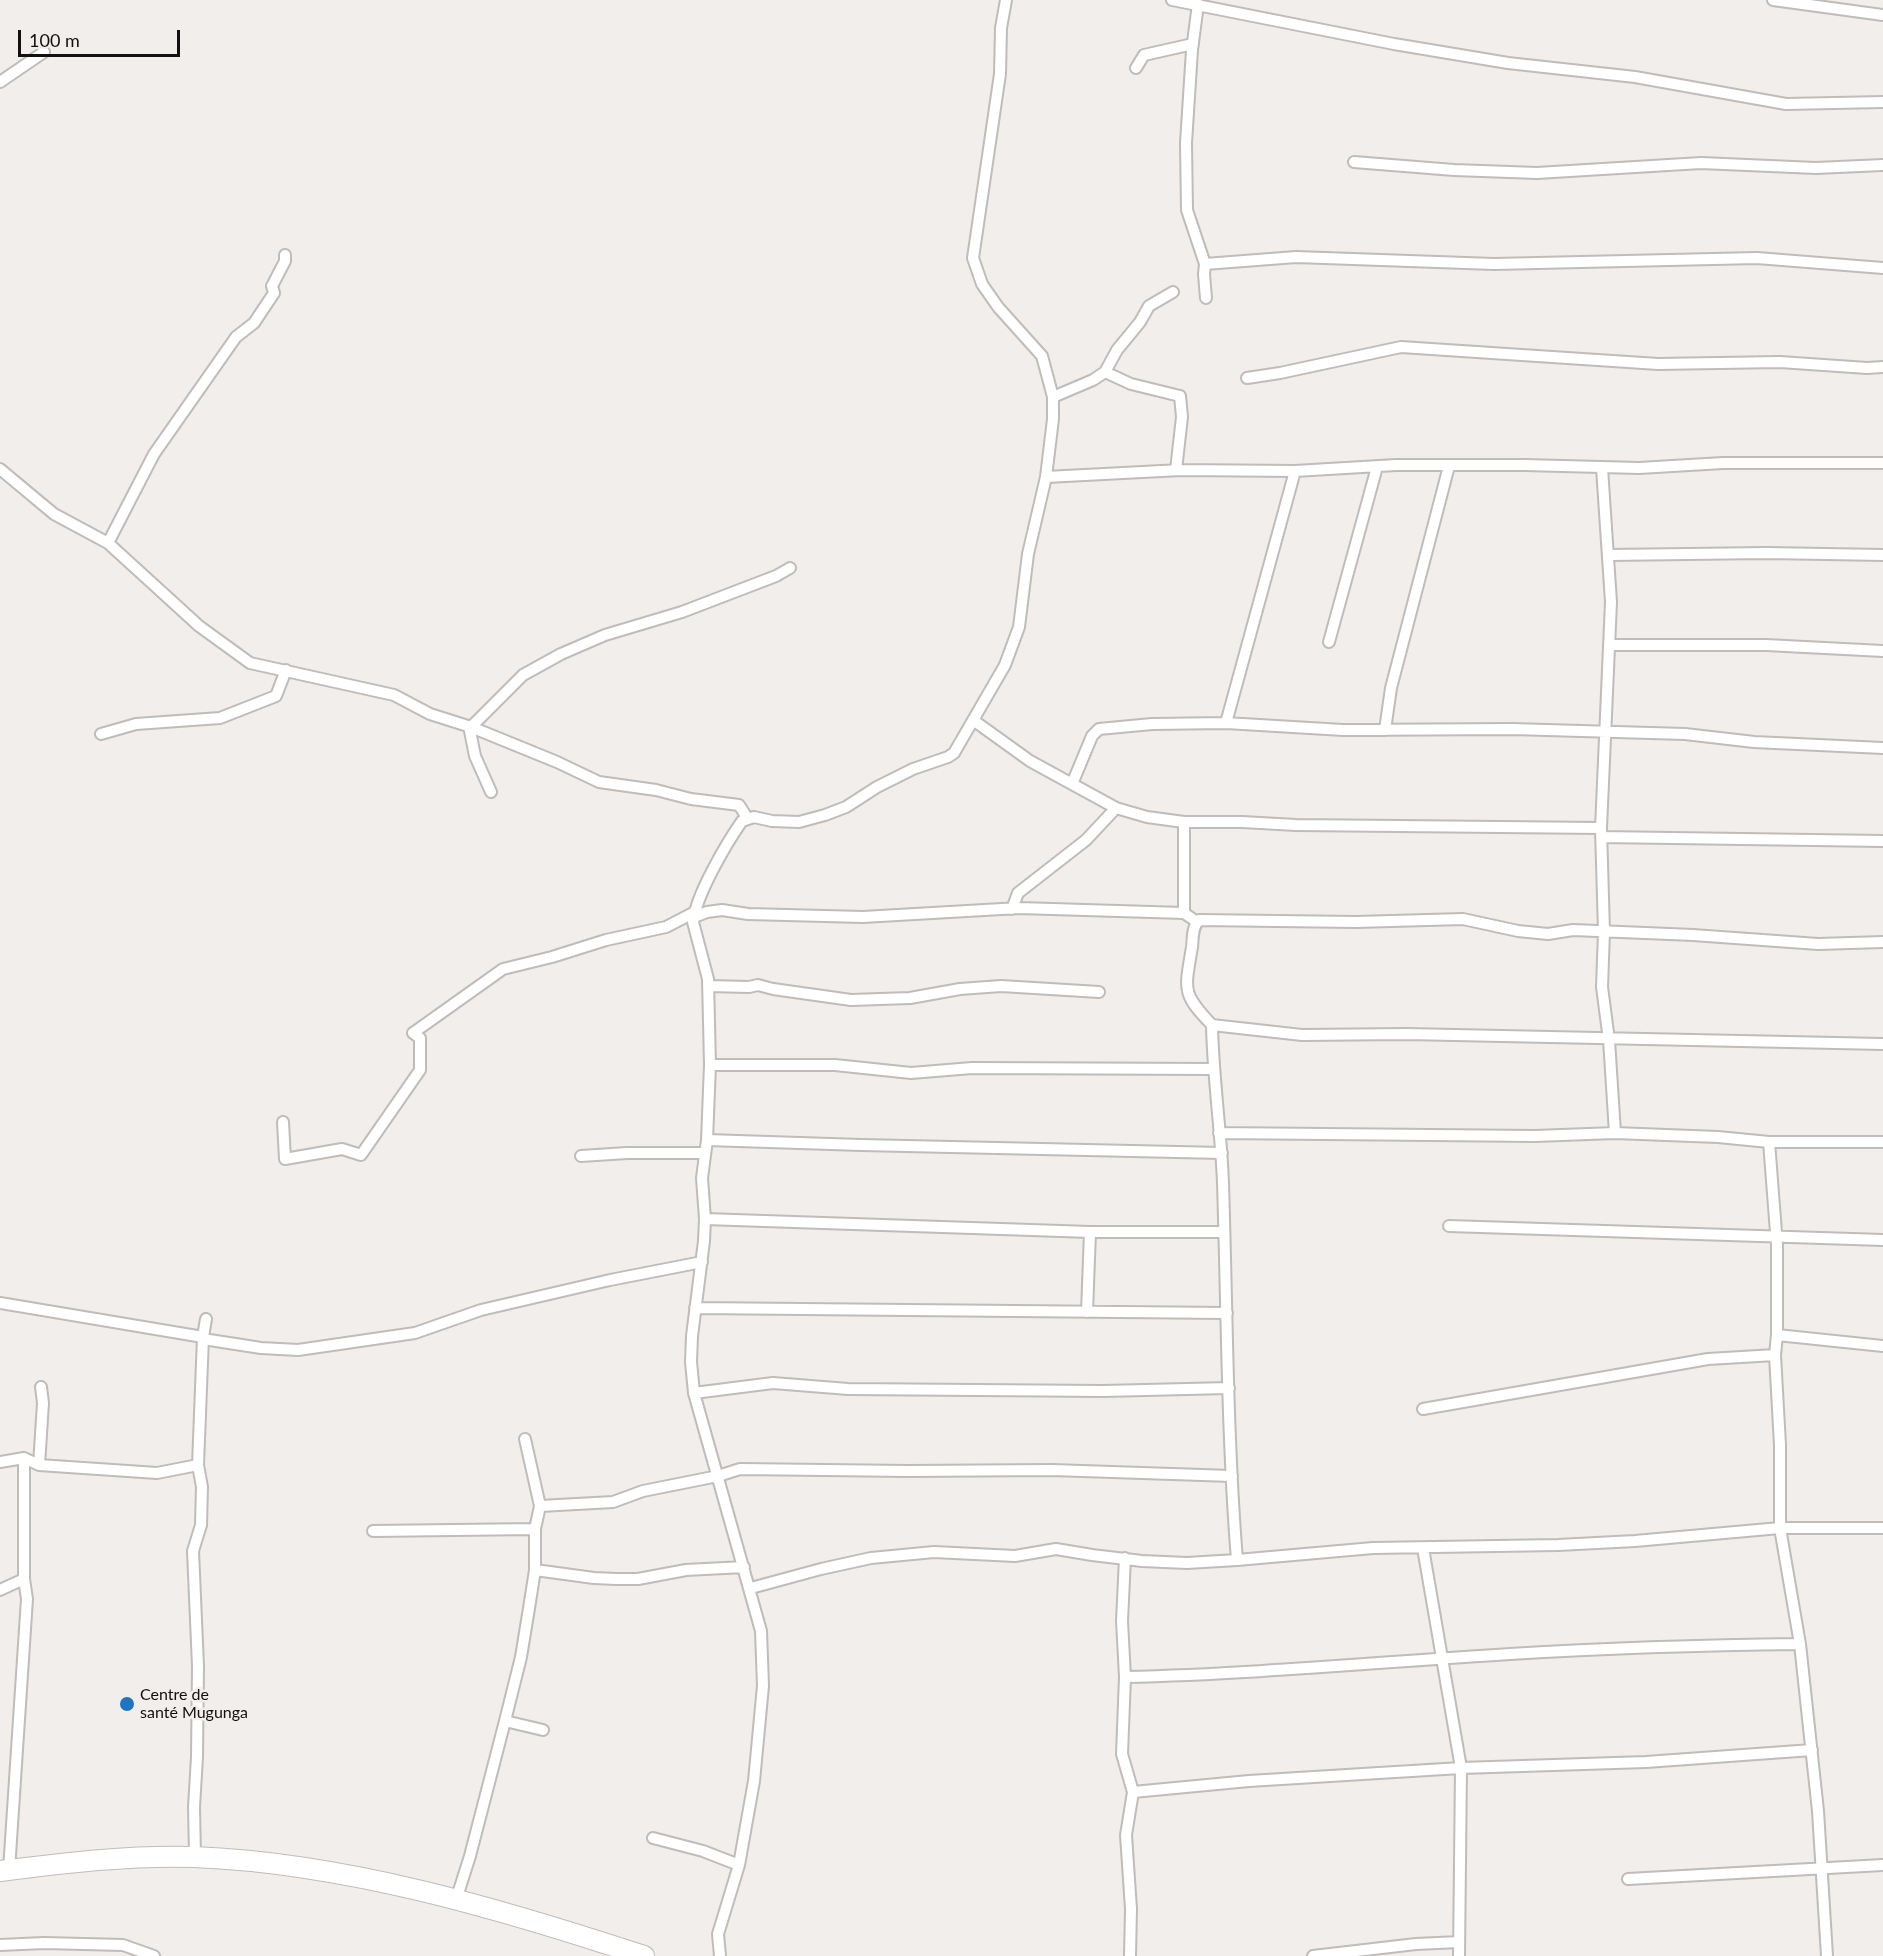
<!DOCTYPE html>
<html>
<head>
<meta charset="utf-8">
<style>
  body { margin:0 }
  #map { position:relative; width:1883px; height:1956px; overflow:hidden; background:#f1eeeb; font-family:Lato,sans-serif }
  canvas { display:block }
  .scale { position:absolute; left:18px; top:30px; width:162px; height:27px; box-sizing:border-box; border:3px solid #121010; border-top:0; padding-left:8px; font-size:18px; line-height:21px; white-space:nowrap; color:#121010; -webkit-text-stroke:4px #f1eeeb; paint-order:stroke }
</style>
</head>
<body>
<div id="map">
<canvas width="1883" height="1956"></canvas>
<div class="scale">100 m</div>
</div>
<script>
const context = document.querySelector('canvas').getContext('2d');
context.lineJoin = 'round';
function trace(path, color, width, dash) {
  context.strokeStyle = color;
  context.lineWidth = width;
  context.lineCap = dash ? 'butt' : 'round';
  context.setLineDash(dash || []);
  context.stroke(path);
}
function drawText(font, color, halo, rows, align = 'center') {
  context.font = font + ' Lato,sans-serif';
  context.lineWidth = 5;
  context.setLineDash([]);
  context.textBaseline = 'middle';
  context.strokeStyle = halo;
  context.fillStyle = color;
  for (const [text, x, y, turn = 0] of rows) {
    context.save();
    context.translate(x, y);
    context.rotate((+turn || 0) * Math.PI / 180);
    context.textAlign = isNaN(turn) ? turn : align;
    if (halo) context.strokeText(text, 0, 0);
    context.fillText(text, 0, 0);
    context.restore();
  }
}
const street = new Path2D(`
  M1172,0L1394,44L1508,63L1635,77L1786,104L1883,102
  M1773,0L1883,15
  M1198,4L1192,50L1186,143L1187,210L1205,264L1204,274L1206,298
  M1136,68L1144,55L1193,44
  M0,82L44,52
  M1354,162L1454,170L1537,173L1701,163L1816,168L1883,165
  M1205,264L1296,257L1494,264L1757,258L1883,268
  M1105,372L1131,384L1180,396L1182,417L1176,470
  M1247,378L1280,373L1401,347L1658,364L1780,362L1867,368L1883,367
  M1053,397L1093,380L1105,372L1117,350L1140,322L1149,306L1173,292
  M1602,468L1611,602L1601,828L1604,932L1602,987L1609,1040L1615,1133
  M0,469L54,514L108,543L199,626L250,663L394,695L430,714L471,727L557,762L599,782L656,790L691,799L739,805L748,819
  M1046,477L1181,470L1295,471L1396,465H1524L1639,468L1723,463H1883
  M108,543L154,454L236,337L254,323L274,293L272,286L285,261V255
  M1609,555L1767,553L1883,555
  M1329,642L1377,467
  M1609,645H1766L1883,651
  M973,720L1030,761L1116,808L1147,817L1184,822H1242L1296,825L1601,828
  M1226,723L1295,471
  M469,726L475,756L491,792
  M471,727L523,675L561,654L605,635L682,612L776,576L790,568
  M1385,730L1391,688L1449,466
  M101,734L136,724L220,718L276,696L286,670
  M1072,784L1092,736L1099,729L1152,724L1226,723L1343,730L1512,729L1685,734L1754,742L1883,748
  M1184,822V913
  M1601,837L1883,841
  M1012,909L1018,893L1086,840L1116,808
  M694,917L707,912L722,910L748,914L863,917L1019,908L1184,913L1197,922
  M1883,942L1818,944L1693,935L1573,930L1548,934L1518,931L1463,919L1356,922L1199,920C1192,927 1193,938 1192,947C1185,990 1181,993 1212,1025C1213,1078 1221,1130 1223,1183C1227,1309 1227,1435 1237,1560L1373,1548L1558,1545L1635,1541L1780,1528H1883
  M708,986L749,987L758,985L773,989L851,1000L910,998L960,989L1001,986L1099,992
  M1212,1025L1302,1035L1407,1034L1883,1044
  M710,1065H835L911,1073L972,1068L1213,1069
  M283,1122L285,1159L342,1149L361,1155L420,1070V1038L413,1033L503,969L552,957L606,940L666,927L695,912
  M1219,1133L1535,1136L1615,1133L1718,1137L1769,1142L1777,1245V1335L1775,1355L1780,1445V1528L1800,1644L1818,1811L1827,1956
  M707,1140L861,1145L1222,1153
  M1769,1142H1883
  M581,1156L627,1153H705
  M705,1219L1090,1232H1224
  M1449,1226L1883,1240
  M0,1303L203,1337
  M695,1308L1227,1313
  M1087,1312L1090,1232
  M1777,1335L1883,1346
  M203,1339L261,1348L298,1350L415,1333L481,1310L610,1280L702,1262
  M694,1393L773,1383L848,1389L1103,1391L1229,1388
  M1423,1409L1708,1359L1775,1355
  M0,1462L24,1458L39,1465L157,1473L198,1465
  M39,1465L43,1403L41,1387
  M540,1506L613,1502L643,1491L718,1476L740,1469L908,1471L1052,1470L1232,1476
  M373,1531L535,1529
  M1423,1548L1461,1768L1459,1956
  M1125,1558L1122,1621L1125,1677L1122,1754L1133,1792L1126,1835L1131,1909L1130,1956
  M535,1570L594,1578L616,1579H638L686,1570L744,1567
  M751,1588L821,1569L871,1558L934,1552L1015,1556L1056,1549L1092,1555L1142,1561L1187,1563L1237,1560
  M0,1590L24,1579
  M1125,1677C1254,1674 1382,1662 1510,1654C1607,1648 1703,1645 1800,1644
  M505,1721L543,1730
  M1133,1792L1249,1781L1379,1773L1461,1768L1646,1762L1812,1750
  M653,1838L703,1851L739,1865
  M195,1857L194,1807L197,1757L198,1666L193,1551L201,1525L202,1487L198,1465L203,1337L206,1319
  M9,1870L27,1599L24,1579V1458
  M1628,1879L1883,1865
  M456,1900L470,1856L505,1721L521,1657L530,1602L535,1570V1529L540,1506L525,1439
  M0,1945L44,1943L123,1945L154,1956
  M720,1956L718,1934L739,1865L754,1781L763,1686L761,1631L694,1393L691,1362L692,1336L704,1241L705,1219L702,1178L707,1140L710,1065L708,979L693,922C696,895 726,844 742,821L754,817L772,821L799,822L825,815L846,807L877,787L913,769L948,757L954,753L1005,665L1019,627L1028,554L1046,477L1053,419V397L1042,356L998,307L982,284L973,258L1000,74L1001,28L1006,0
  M1313,1956L1416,1944L1459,1942`);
const highway = new Path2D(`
  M0,1871C65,1863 129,1855 194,1857C346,1863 501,1909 644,1956`);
trace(street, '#bfbcb9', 14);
trace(highway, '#bfbcb9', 22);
trace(street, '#fff', 10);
trace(highway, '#fff', 20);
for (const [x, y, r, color] of [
  [127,1704,8,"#2074c2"]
]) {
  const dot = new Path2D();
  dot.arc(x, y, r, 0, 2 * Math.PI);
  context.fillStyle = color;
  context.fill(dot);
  trace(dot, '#f1eeeb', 2);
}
drawText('16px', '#121010', '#f1eeeb', [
  ["Centre de",140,1695],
  ["santé Mugunga",140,1713]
], 'left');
</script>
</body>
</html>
